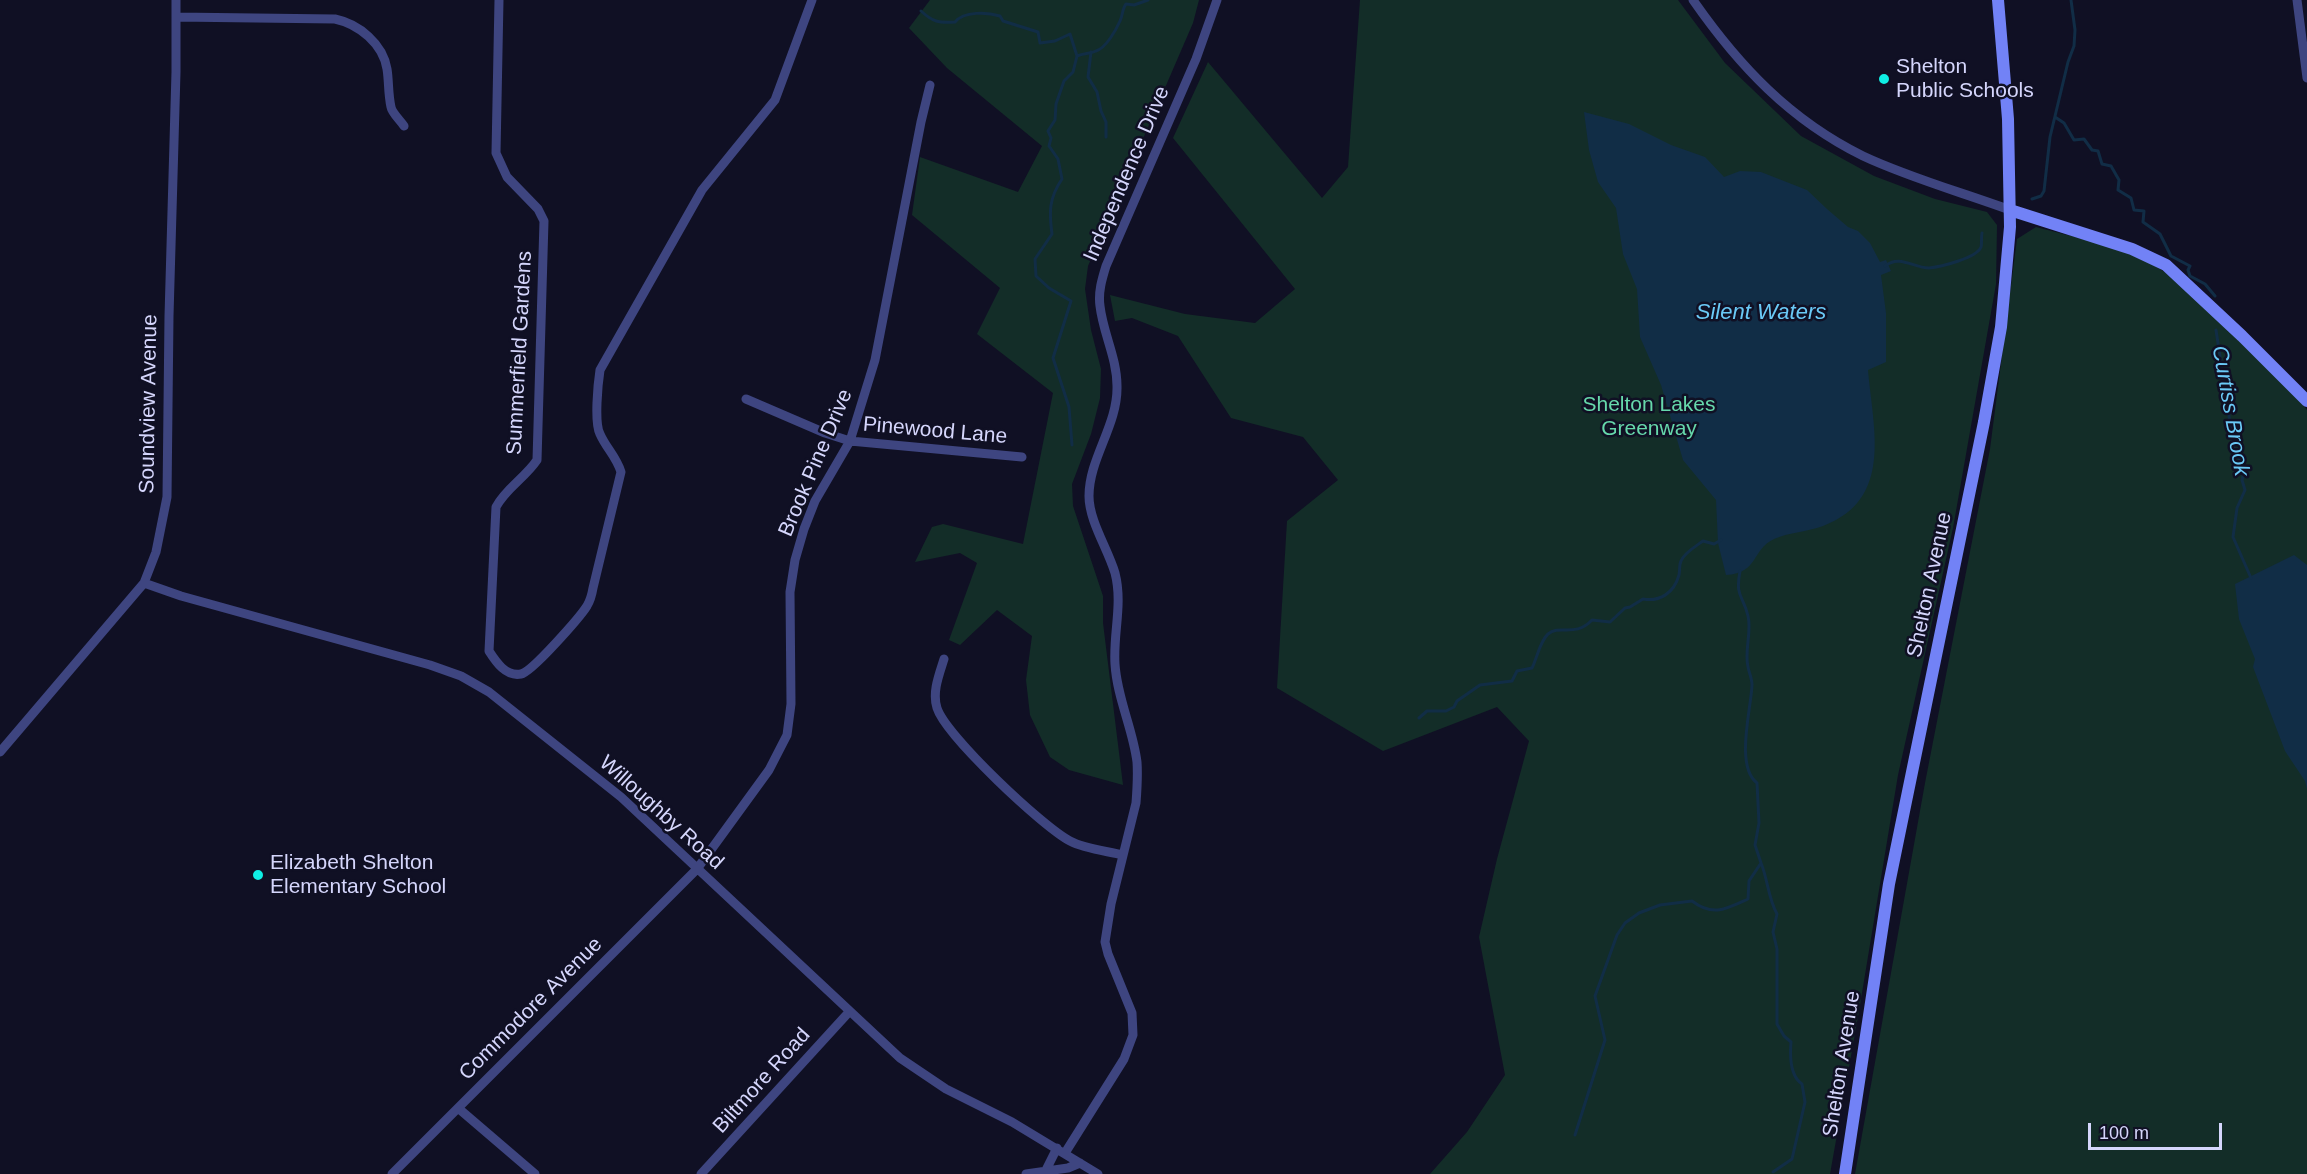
<!DOCTYPE html>
<html>
<head>
<meta charset="utf-8">
<style>
  body { margin:0 }
  #map { position:relative; width:2307px; height:1174px; overflow:hidden; background:#101024; font-family:Arial,sans-serif }
  canvas { display:block }
  .scale { position:absolute; left:2088px; top:1123px; width:134px; height:27px; box-sizing:border-box; border:3px solid #d5d6fc; border-top:0; padding-left:8px; font-size:18px; line-height:21px; white-space:nowrap; color:#d5d6fc; -webkit-text-stroke:4px #101024; paint-order:stroke }
</style>
</head>
<body>
<div id="map">
<canvas width="2307" height="1174"></canvas>
<div class="scale">100 m</div>
</div>
<script>
const context = document.querySelector('canvas').getContext('2d');
context.lineJoin = 'round';
function fillPath(path, color) {
  context.fillStyle = color;
  context.fill(path, 'evenodd');
}
function trace(path, color, width, dash) {
  context.strokeStyle = color;
  context.lineWidth = width;
  context.lineCap = dash ? 'butt' : 'round';
  context.setLineDash(dash || []);
  context.stroke(path);
}
function drawText(font, color, halo, rows, align = 'center') {
  context.font = font + ' Arial,sans-serif';
  context.lineWidth = 5;
  context.setLineDash([]);
  context.textBaseline = 'middle';
  context.strokeStyle = halo;
  context.fillStyle = color;
  for (const [text, x, y, turn = 0] of rows) {
    context.save();
    context.translate(x, y);
    context.rotate((+turn || 0) * Math.PI / 180);
    context.textAlign = isNaN(turn) ? turn : align;
    if (halo) context.strokeText(text, 0, 0);
    context.fillText(text, 0, 0);
    context.restore();
  }
}
fillPath(new Path2D(`
  M930,0H1199L1193,23L1088,266L1085,289L1091,330L1101,369L1100,398L1091,434L1072,484L1073,506L1103,596V623L1123,785L1069,770L1050,757L1030,715L1026,680L1032,636L997,610L960,645L949,640L977,563L960,553L915,562L932,527L943,524L1023,544L1053,393L977,334L1000,288L912,215L920,157L1018,192L1042,146L947,68L909,28Z
  M1360,0H1678L1725,63L1801,136L1874,176L1935,199L1987,212L1997,225L1996,284L1953,528L1898,775L1859,1011L1830,1174H1430L1467,1132L1505,1075L1479,937L1497,859L1529,741L1497,707L1383,751L1277,688L1287,521L1338,480L1303,437L1231,418L1178,336L1132,318L1115,321L1110,295L1185,314L1255,323L1295,289L1173,138L1208,62L1322,198L1348,167Z
  M2036,227C2070,236 2121,247 2150,263C2173,275 2191,295 2210,312C2243,343 2280,374 2307,410V1174H1855L1925,783L1990,449L2017,239Z`), '#132d28');
fillPath(new Path2D(`
  M1584,112L1629,124L1671,145L1705,157L1724,177L1740,171L1761,172L1807,190L1827,209L1848,227L1858,231L1870,243L1880,262L1886,260L1891,271L1881,275L1886,313V362L1868,370C1873,429 1894,499 1823,526C1807,532 1790,532 1774,539C1751,550 1759,573 1726,575L1718,543L1716,500L1683,460L1661,385L1640,337L1637,289L1623,254L1616,208L1598,182L1589,150Z
  M2294,555L2307,565V789L2305,781L2285,751L2253,667L2255,659L2239,619L2235,584Z`), '#112d46');
trace(new Path2D(`
  M921,11C933,22 938,23 955,22C964,11 987,12 1000,16L1003,21L1038,32L1040,43L1055,41L1070,34L1077,56
  M1091,52L1088,77L1097,92L1101,111L1106,122V137
  M2055,117L2064,123L2074,140L2084,139L2092,150L2098,151L2102,164L2111,166L2119,180L2118,190L2131,198L2134,210L2144,211L2143,222L2160,234L2171,256L2190,266L2188,270L2190,276L2205,284L2215,296
  M2032,199L2041,196L2044,191L2050,137L2068,62L2074,46L2075,30L2071,0
  M1885,266C1900,254 1913,268 1929,268C1940,267 1977,258 1981,247C1982,244 1981,237 1982,233
  M2216,330L2234,449L2245,469L2242,480L2245,490L2237,508L2233,537L2251,578
  M1072,445L1069,407L1053,358L1071,301L1049,288L1036,276L1035,259L1052,234C1049,212 1049,198 1062,179L1058,159L1049,146L1051,138L1048,131L1055,120L1056,104L1064,81L1073,72L1077,56C1084,53 1090,54 1096,51C1106,48 1116,30 1120,21C1123,15 1122,9 1126,4L1134,5L1148,0
  M1419,718L1427,711H1446L1454,707L1457,701L1480,685L1512,681L1517,671L1532,668C1537,658 1540,641 1548,634C1560,624 1575,638 1592,620L1610,622L1625,608L1630,607L1643,599C1660,602 1674,593 1679,575C1680,570 1679,565 1681,561C1684,553 1696,546 1703,541L1714,544L1721,540
  M1761,863C1768,880 1768,898 1777,914L1773,932L1777,949V1024L1784,1036L1791,1042C1790,1054 1790,1076 1802,1084L1805,1102L1792,1159L1773,1172
  M1575,1135L1605,1040L1595,996L1617,935L1625,923L1639,913L1660,905L1692,901C1713,917 1726,909 1748,899L1749,881L1761,863L1755,845L1759,823L1757,783C1735,766 1751,710 1752,685C1752,678 1749,673 1748,667C1744,651 1752,632 1748,616C1743,594 1735,598 1740,571`), '#112d46', 3);
trace(new Path2D(`
  M499,0L496,153L507,177L538,209L544,221L537,460C525,478 506,488 496,507L489,651C496,662 506,677 521,674C532,672 580,617 587,606C590,601 592,594 593,588L621,472C616,456 606,448 600,434C594,423 598,383 600,370L702,190L775,100L812,0
  M1693,0C1739,66 1790,120 1863,156C1910,178 1961,192 2010,210
  M2297,0L2307,78
  M176,17L335,19C359,24 383,44 387,69C389,81 388,94 391,107C392,113 400,120 404,126
  M746,399L825,433L850,441L1022,457
  M144,583L181,596L430,665L461,676L489,692L621,797L900,1058L946,1089L1012,1122L1098,1174
  M944,659C939,675 932,692 937,708C946,736 1043,827 1070,841C1085,849 1107,851 1123,855
  M0,752L144,583L156,552L167,497L169,316L176,72V0
  M458,1108L535,1174
  M1065,1153L1124,1059L1133,1035L1132,1013L1108,954L1105,942L1111,904L1136,803C1137,790 1138,776 1137,762C1133,729 1117,698 1115,664C1113,633 1123,604 1115,573C1108,549 1089,521 1089,496C1089,458 1118,425 1117,386C1117,358 1103,333 1100,306C1098,292 1102,279 1106,266L1196,59L1217,0
  M1046,1170L1057,1148
  M392,1174L697,869L769,770L787,735L791,704L790,592L795,560L804,529L815,501L850,441L875,360L921,122L930,85
  M701,1174L849,1012
  M1026,1174L1068,1168L1080,1163`), '#3e4580', 9);
trace(new Path2D(`
  M2010,210L2132,249L2166,265L2242,336L2307,401
  M1845,1174L1889,884L1984,422L2001,327L2010,227L2008,119L1998,0`), '#7282f6', 12);
for (const [x, y, r, color] of [
  [1884,79,6,"#0feee4"],
  [258,875,6,"#0feee4"]
]) {
  const dot = new Path2D();
  dot.arc(x, y, r, 0, 2 * Math.PI);
  context.fillStyle = color;
  context.fill(dot);
  trace(dot, '#101024', 2);
}
drawText('21px', '#d5d6fc', '#101024', [
  ["Shelton",1896,67],
  ["Public Schools",1896,91],
  ["Elizabeth Shelton",270,863],
  ["Elementary School",270,887]
], 'left');
drawText('21px', '#d5d6fc', '#101024', [
  ["Independence Drive",1127,174,-67],
  ["Summerfield Gardens",520,353,-87],
  ["Soundview Avenue",149,404,-89],
  ["Pinewood Lane",935,431,5],
  ["Brook Pine Drive",816,463,-67],
  ["Shelton Avenue",1930,585,-78],
  ["Willoughby Road",661,813,42],
  ["Commodore Avenue",531,1009,-45],
  ["Shelton Avenue",1842,1064,-81],
  ["Biltmore Road",762,1081,-48]
]);
drawText('21px', '#66d8ab', '#101024', [
  ["Shelton Lakes",1649,405],
  ["Greenway",1649,429]
]);
drawText('italic 22px', '#6ac9f6', '#101024', [
  ["Silent Waters",1761,313],
  ["Curtiss Brook",2230,411,80]
]);
</script>
</body>
</html>
